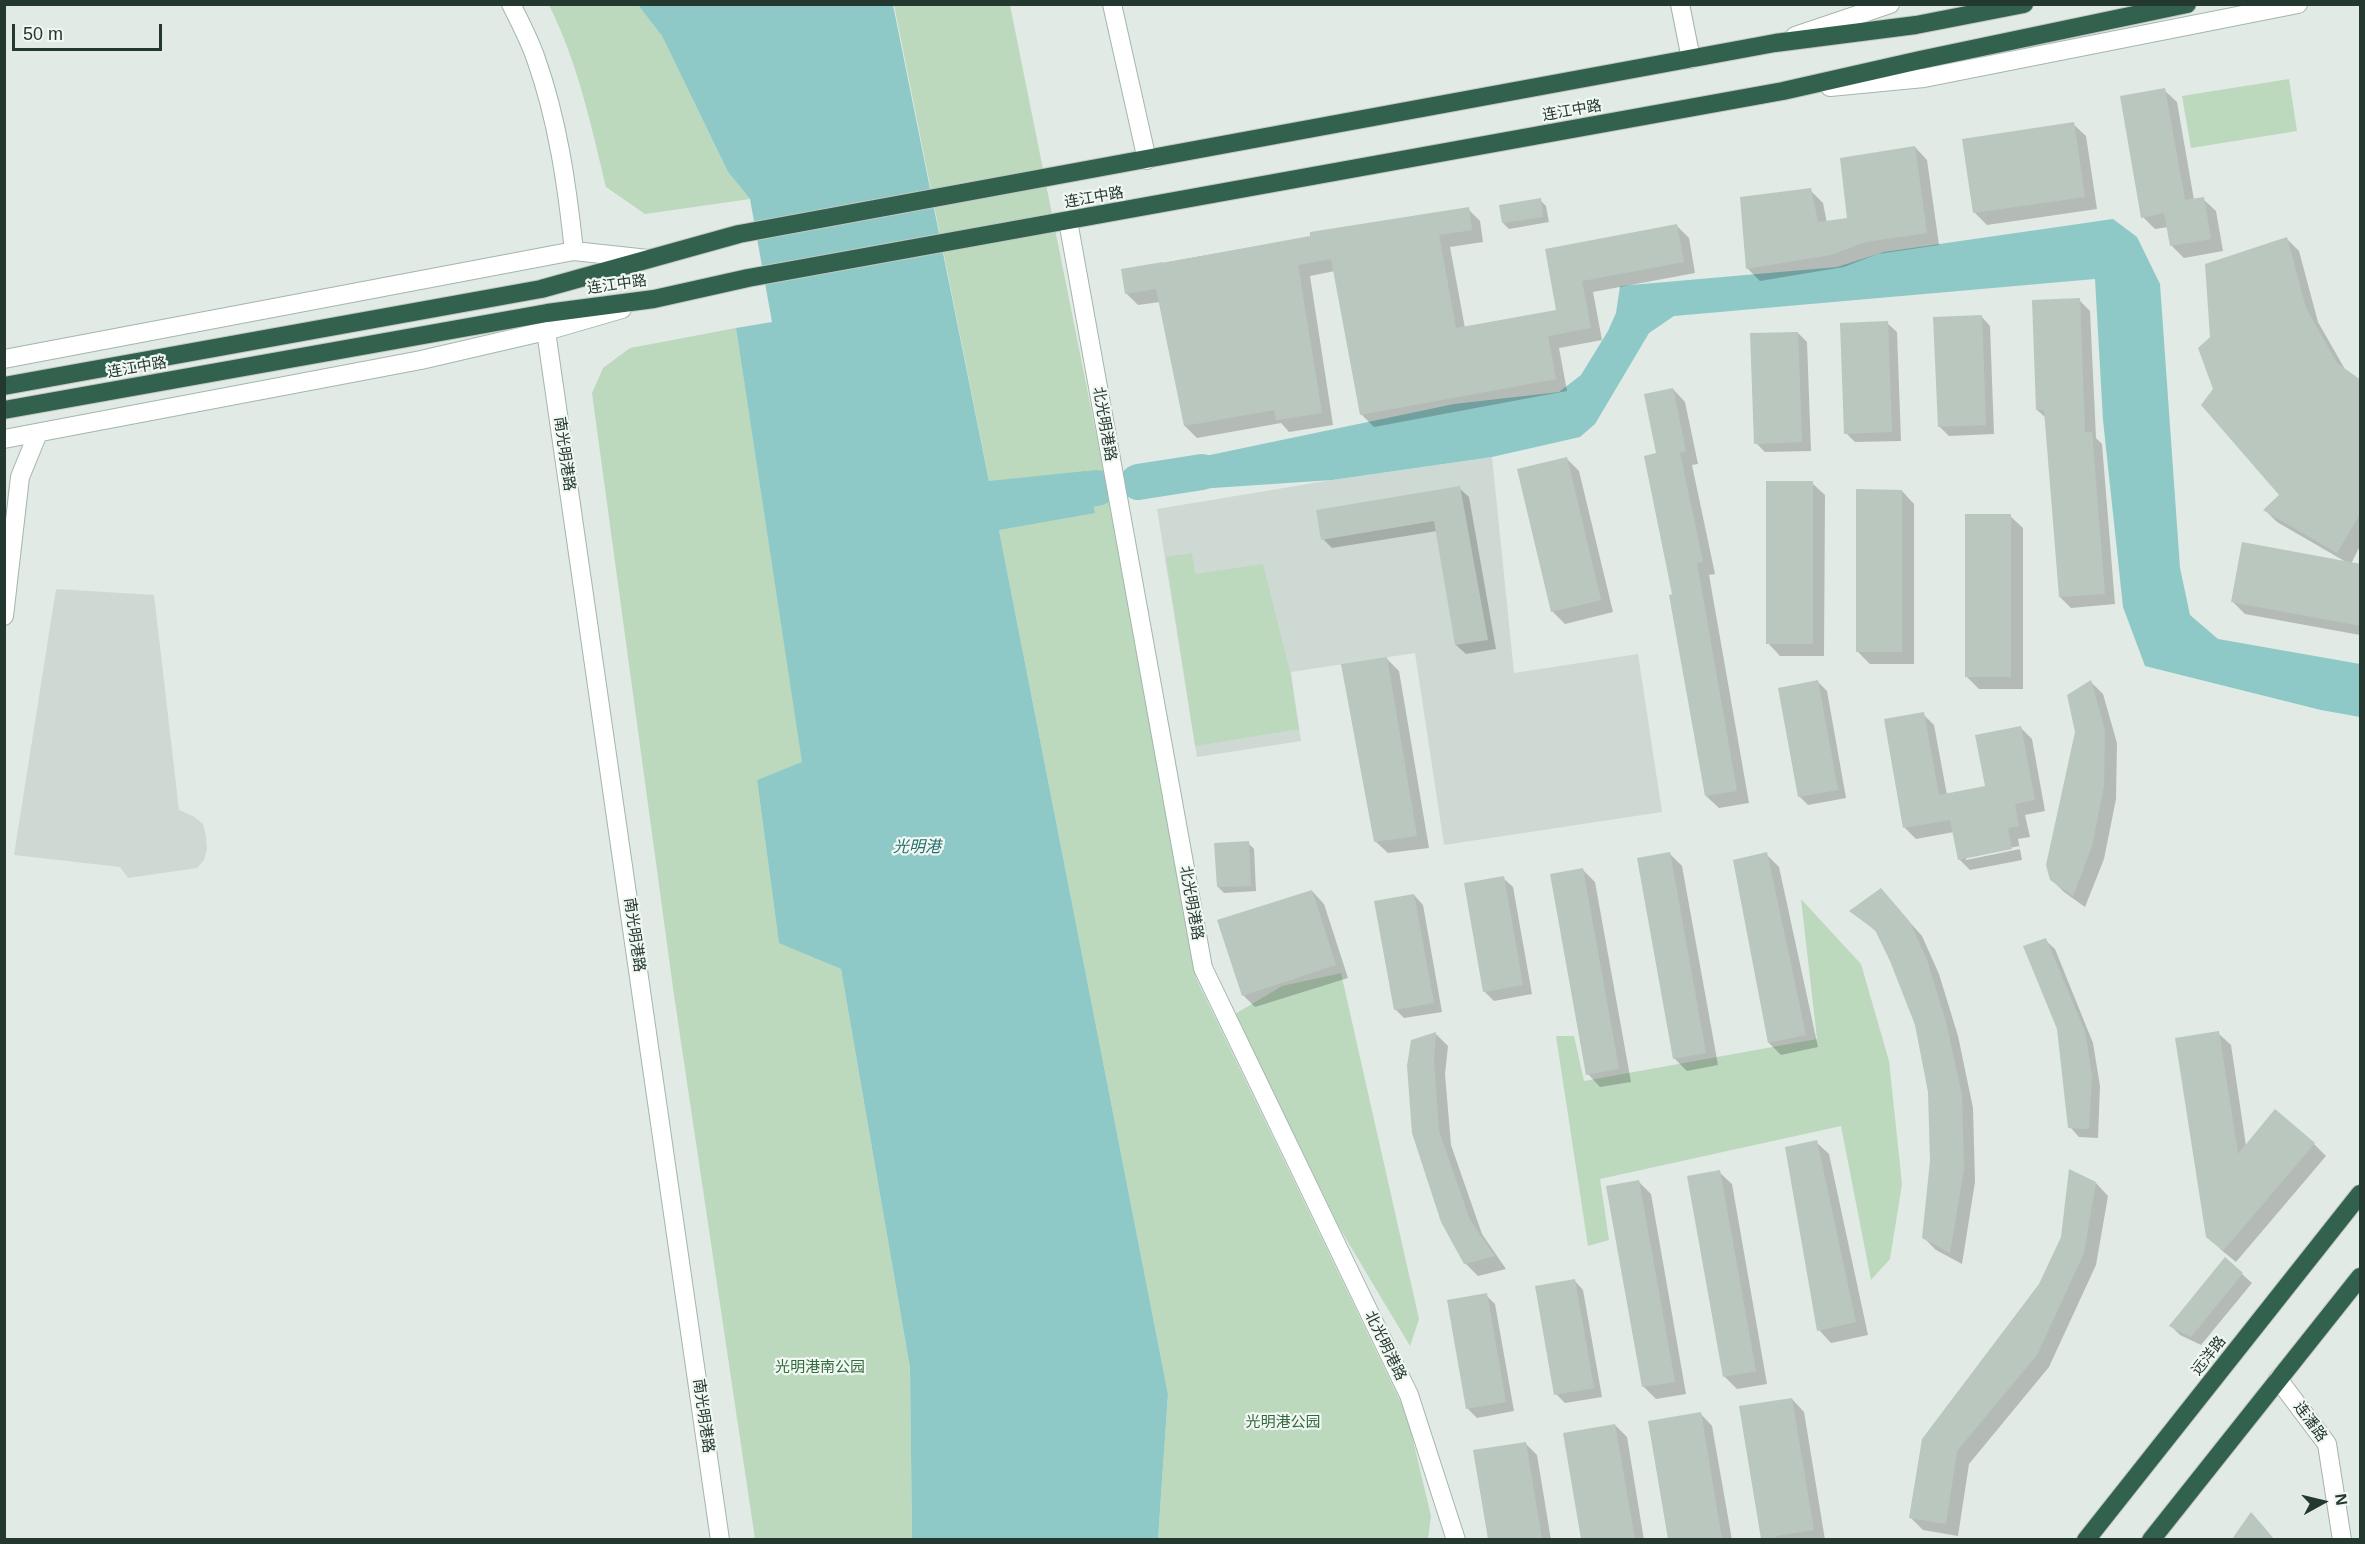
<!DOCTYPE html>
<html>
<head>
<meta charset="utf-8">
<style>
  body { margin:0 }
  #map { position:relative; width:2365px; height:1544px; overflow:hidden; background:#e1eae4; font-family:Helvetica,sans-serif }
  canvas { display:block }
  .frame { position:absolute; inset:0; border:6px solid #23382e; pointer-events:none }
  .north { position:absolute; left:2293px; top:1472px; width:60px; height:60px; -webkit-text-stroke:4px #f1f7f2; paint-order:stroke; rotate:82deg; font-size:16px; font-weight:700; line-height:24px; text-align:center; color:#23382e }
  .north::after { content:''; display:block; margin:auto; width:21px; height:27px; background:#23382e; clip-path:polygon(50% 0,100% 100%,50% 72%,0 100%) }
  .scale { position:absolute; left:12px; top:24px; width:150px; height:27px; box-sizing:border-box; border:3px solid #23382e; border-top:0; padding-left:8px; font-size:18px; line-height:21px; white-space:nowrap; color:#23382e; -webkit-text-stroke:4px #f1f7f2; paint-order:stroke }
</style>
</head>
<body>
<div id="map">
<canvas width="2365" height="1544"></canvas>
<div class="frame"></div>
<div class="north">N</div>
<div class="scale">50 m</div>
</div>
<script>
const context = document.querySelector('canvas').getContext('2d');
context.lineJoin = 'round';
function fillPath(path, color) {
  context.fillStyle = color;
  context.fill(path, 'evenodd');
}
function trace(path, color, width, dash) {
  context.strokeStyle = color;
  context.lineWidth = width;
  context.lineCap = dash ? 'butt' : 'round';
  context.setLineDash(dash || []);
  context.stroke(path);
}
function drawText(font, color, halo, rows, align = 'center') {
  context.font = font + ' Helvetica,"Noto Sans SC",sans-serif';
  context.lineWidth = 4.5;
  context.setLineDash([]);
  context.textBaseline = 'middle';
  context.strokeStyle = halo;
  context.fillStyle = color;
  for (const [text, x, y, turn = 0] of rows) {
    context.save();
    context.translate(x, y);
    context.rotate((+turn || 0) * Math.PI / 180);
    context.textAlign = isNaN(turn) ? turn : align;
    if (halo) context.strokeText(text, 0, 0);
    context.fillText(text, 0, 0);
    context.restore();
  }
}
fillPath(new Path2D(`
  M1492,457L1514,673L1638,654L1662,812L1444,845L1415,653L1291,672L1301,741L1197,757L1157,509L1332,480Z
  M56,589L154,595L179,810L193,816L203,824L206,837L207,849L204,860L197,868L128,878L120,867L14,855Z`), '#cfd9d3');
fillPath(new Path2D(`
  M549,5H638L662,36L728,172L750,199L645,214L606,187C591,125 578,63 549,5Z
  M894,5H1010L1100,453L1196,978L1407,1415L1431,1516L1428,1539H1158L1168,1394L999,530Z
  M2289,79L2297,131L2191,148L2182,96Z
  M736,328L803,763L757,780L779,942L841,969L910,1368L912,1539H755L674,995L592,393L603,368L630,348Z
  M1192,553L1195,574L1263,564L1290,672L1299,729L1195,746L1166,557Z
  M1801,899L1861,964L1889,1061L1902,1184L1890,1259L1871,1280L1841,1126L1600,1179L1609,1240L1588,1246L1556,1036H1574L1584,1081L1817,1039Z
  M1341,973L1419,1319L1410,1346L1339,1227L1235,1014L1282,986Z`), '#bcd9be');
fillPath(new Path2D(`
  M638,5H893L989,481L1086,471L1095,513L999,530L1168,1394L1158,1539H912L910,1368L841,969L779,943L757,780L802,762L736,328L772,322L750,199L728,172L662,36Z
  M2113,219L2137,237L2160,284L2180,568L2190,615L2218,639L2360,664V717L2321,710L2145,666L2123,607L2103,420L2095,279L1674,316L1649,333L1595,424L1580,437L1492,457L1332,480L1168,491L1153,480L1162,465L1454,404L1559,392L1581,375L1608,331L1616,313L1620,286L1837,267L1884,252Z`), '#8ec9c7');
fillPath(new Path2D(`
  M2164,90L2177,102L2194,200L2203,199L2216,211L2223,251L2184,258L2171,245L2168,227L2155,229L2143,217Z
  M2073,124L2086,136L2097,209L1987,225L1975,213L1964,140Z
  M1915,147L1927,160L1939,245L1878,254L1844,267L1760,281L1748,269L1742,199L1810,190L1823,203L1827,223L1848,219Z
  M1540,200L1546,206L1549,222L1509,229L1503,223Z
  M1468,209L1480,221L1483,242L1450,247L1465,328L1558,311L1546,250L1677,226L1689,238L1695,273L1593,292L1602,340L1559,348L1567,391L1374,427L1362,415L1335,271L1310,276L1333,425L1289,432L1281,423L1197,438L1185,426L1160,302L1138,305L1126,293L1162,263Z
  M2287,239L2299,251L2318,322L2346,371L2360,382V546L2351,564L2360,565V635L2245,614L2232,601L2346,562L2277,522L2265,510L2281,496L2215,390L2211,338Z
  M2079,300L2090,311L2096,438L2102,444L2115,604L2071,608L2060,597L2046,418L2037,410Z
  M1981,316L1990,326L1994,434L1949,436L1939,426Z
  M1887,323L1897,332L1901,441L1855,442L1846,433Z
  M1798,333L1807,342L1811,451L1765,452L1756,443Z
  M1673,389L1685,402L1698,464L1692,465L1715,574L1709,575L1749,803L1719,808L1706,796L1674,595L1658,454Z
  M1567,459L1579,471L1613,612L1565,624L1552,611Z
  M1812,483L1825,495L1824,656H1780L1768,643Z
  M1459,488L1469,497L1496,649L1466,654L1456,645L1437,531L1332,548L1323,539Z
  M1902,491L1914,504V664H1870L1857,651Z
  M2010,516L2023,528V689H1979L1966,676Z
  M1387,659L1399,671L1429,848L1388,853L1375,841Z
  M1818,682L1827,691L1846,798L1808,805L1799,796Z
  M2091,682L2103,694L2117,743L2116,799L2104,859L2085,907L2064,892L2051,879Z
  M1923,714L1934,725L1947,795L1987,787L2021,728L2032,739L2045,811L2025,815L2030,837L2018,839L2022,860L1970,870L1959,859L1954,832L1916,839L1905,828ZM2019,846L2020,849L1966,860V857Z
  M1248,843L1254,849L1256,891L1224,893L1218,887Z
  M1669,853L1682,866L1718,1065L1687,1071L1674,1058Z
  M1766,854L1779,867L1818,1047L1781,1055L1769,1043Z
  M1583,870L1595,882L1631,1082L1600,1087L1588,1074Z
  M1503,878L1513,887L1532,994L1494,1001L1485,992Z
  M1881,890L1922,936L1939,974L1958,1036L1973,1108L1975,1182L1962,1264L1936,1250L1924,1238L1931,1161L1930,1092L1916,1025L1892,960L1879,934L1852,911Z
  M1312,891L1324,904L1348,978L1255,1007L1243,995Z
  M1414,895L1423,905L1442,1012L1404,1018L1395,1009Z
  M2045,940L2055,949L2093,1043L2100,1086L2098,1138L2079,1137L2070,1127L2059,1028Z
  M2218,1033L2231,1045L2246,1146L2314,1144L2326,1156L2236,1262L2220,1249Z
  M1436,1034L1448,1046L1445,1074L1451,1145L1482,1234L1506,1269L1478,1276L1465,1263L1414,1133Z
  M1816,1142L1829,1154L1868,1335L1831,1343L1819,1330Z
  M1719,1172L1732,1184L1767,1384L1737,1389L1724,1376Z
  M1639,1182L1651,1194L1686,1394L1656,1399L1644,1387Z
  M2096,1183L2108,1196L2096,1265L2049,1367L1969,1464L1958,1536L1923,1530L1911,1518Z
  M2225,1259L2252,1283L2201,1345L2180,1335L2171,1326Z
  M1574,1280L1583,1290L1602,1397L1565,1403L1556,1394Z
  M1486,1295L1495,1304L1514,1411L1477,1418L1468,1409Z
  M1792,1399L1804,1412L1825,1540H1763L1741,1408Z
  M1700,1413L1712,1426L1732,1540H1669L1650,1422Z
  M1615,1425L1627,1437L1644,1540H1583L1564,1434Z
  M1525,1443L1537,1455L1551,1540H1489L1475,1452Z
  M2251,1514L2263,1526L2274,1540H2234Z`), '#0003');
trace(new Path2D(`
  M1138,482L1202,472
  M1038,496L1097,488`), '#8ec9c7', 36);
fillPath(new Path2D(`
  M2165,88L2185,200L2204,197L2211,239L2170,246L2164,213L2141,218L2120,96Z
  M2074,122L2085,197L1973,213L1962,139Z
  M1915,146L1927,233L1865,242L1831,255L1746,269L1740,197L1811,188L1818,222L1847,218L1840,158Z
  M1541,198L1543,217L1502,223L1499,205Z
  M1469,207L1472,230L1439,235L1456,328L1556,310L1545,249L1677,224L1684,262L1582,281L1591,328L1548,336L1556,379L1360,415L1331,259L1298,265L1322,413L1276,420L1274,410L1184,426L1156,289L1125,294L1121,269L1163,262V263L1310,236V232Z
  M2287,237L2306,308L2337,363L2361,380V512L2337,553L2263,510L2279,495L2201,405L2213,389L2198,348L2210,337L2205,264Z
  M2080,298L2085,432H2092L2105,594L2059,597L2044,410H2036L2032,300Z
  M1982,315L1986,425L1938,427L1933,317Z
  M1888,321L1892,432L1844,434L1840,323Z
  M1798,332L1802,442L1754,444L1750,333Z
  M1673,388L1686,451L1680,453L1703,562L1697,563L1737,791L1705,796L1669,595L1672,594L1644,456L1656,453L1644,394Z
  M1567,457L1601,600L1551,612L1517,469Z
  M1766,481H1813V644H1766Z
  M1460,486L1488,640L1455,645L1434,521L1321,540L1316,510Z
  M1856,489L1902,490V652H1856Z
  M1965,514H2011V677H1965Z
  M2242,542L2361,564V626L2231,602Z
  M1387,657L1417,836L1374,842L1341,664Z
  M1818,680L1838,790L1798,797L1778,688Z
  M2091,680L2105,730L2104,786L2092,846L2073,896L2050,880L2046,865L2075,732L2067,695Z
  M1924,712L1939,795L1985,786L1975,735L2021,726L2035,800L2015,804L2019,826L2008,828L2012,849L1958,860L1950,820L1903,828L1884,719Z
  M1249,841L1251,886L1217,887L1214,843Z
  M1670,852L1706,1053L1673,1059L1637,858Z
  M1767,852L1806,1035L1768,1043L1733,860Z
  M1583,868L1619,1069L1586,1075L1550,874Z
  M1504,876L1523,985L1483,992L1464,883Z
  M1881,888L1910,922L1927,960L1946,1022L1962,1095L1964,1169L1950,1253L1922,1238L1930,1161L1928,1092L1915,1025L1890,961L1875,930L1849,911Z
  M1312,890L1336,965L1242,996L1217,920Z
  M1414,894L1434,1003L1394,1010L1374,901Z
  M2046,938L2085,1032L2092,1075L2089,1129L2068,1128L2057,1029L2023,946Z
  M2219,1031L2238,1154L2275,1109L2315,1143L2223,1251L2206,1237L2175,1038Z
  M1436,1032L1434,1061L1439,1131L1470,1220L1495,1256L1464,1264L1441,1222L1412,1133L1407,1066L1411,1040Z
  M1817,1140L1856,1322L1817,1331L1785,1147Z
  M2069,1169L2096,1182L2084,1253L2037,1355L1957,1451L1946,1524L1909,1518L1922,1439L2039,1284L2061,1237Z
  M1720,1170L1756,1371L1723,1377L1687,1176Z
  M1639,1180L1675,1382L1642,1387L1606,1186Z
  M2225,1257L2243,1273L2191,1337L2169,1326Z
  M1575,1279L1594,1388L1554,1395L1535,1286Z
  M1487,1293L1506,1402L1466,1409L1447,1300Z
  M1792,1398L1814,1530L1776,1536V1539H1761L1739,1406Z
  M1701,1412L1722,1539H1668L1648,1421Z
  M1615,1424L1635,1539H1581L1563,1433Z
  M1526,1442L1542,1539H1488L1473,1450Z
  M2251,1512L2274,1539H2232Z`), '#b9c7bf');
const street = new Path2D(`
  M1680,4L1691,59
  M2278,1379L2327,1444L2342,1540`);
const secondary = new Path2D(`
  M511,4C520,22 530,41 536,59C558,121 567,186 574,251
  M1112,4L1147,160
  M1795,36L1890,4
  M1830,87L1924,78L2298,4
  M1068,221L1203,968L1409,1395L1456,1540
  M546,331L720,1540
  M4,359L574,251L648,259
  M4,439L421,360L546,331L622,309
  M4,616L20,477L38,433`);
const highway = new Path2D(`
  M4,386L541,289L739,234L1775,43L1916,25L2024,4
  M4,410L547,313L654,299L748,278L1783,91L1920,60L2187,4
  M2086,1540L2360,1194
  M2151,1540L2360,1277`);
trace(street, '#a4b1aa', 20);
trace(secondary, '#a3b7ac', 20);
trace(highway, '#c1c7c4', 20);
trace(street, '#fff', 18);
trace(secondary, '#fff', 18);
trace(highway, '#32614e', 18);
drawText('15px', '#23382e', '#f1f7f2', [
  ["连江中路",1572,111,-10],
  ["连江中路",1094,198,-10],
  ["连江中路",617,285,-8],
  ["连江中路",137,368,-10],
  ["北光明港路",1104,424,80],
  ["南光明港路",564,454,82],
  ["北光明港路",1191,903,80],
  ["南光明港路",634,935,82],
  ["北光明港路",1385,1346,64],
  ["远洋路",2209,1356,-52],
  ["南光明港路",703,1416,82],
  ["连潘路",2310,1422,54]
]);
drawText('15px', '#326a3d', '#f1f7f2', [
  ["光明港南公园",820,1368],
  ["光明港公园",1283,1423]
]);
drawText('italic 16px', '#246d6b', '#f1f7f2', [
  ["光明港",917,848]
]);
</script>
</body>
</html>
